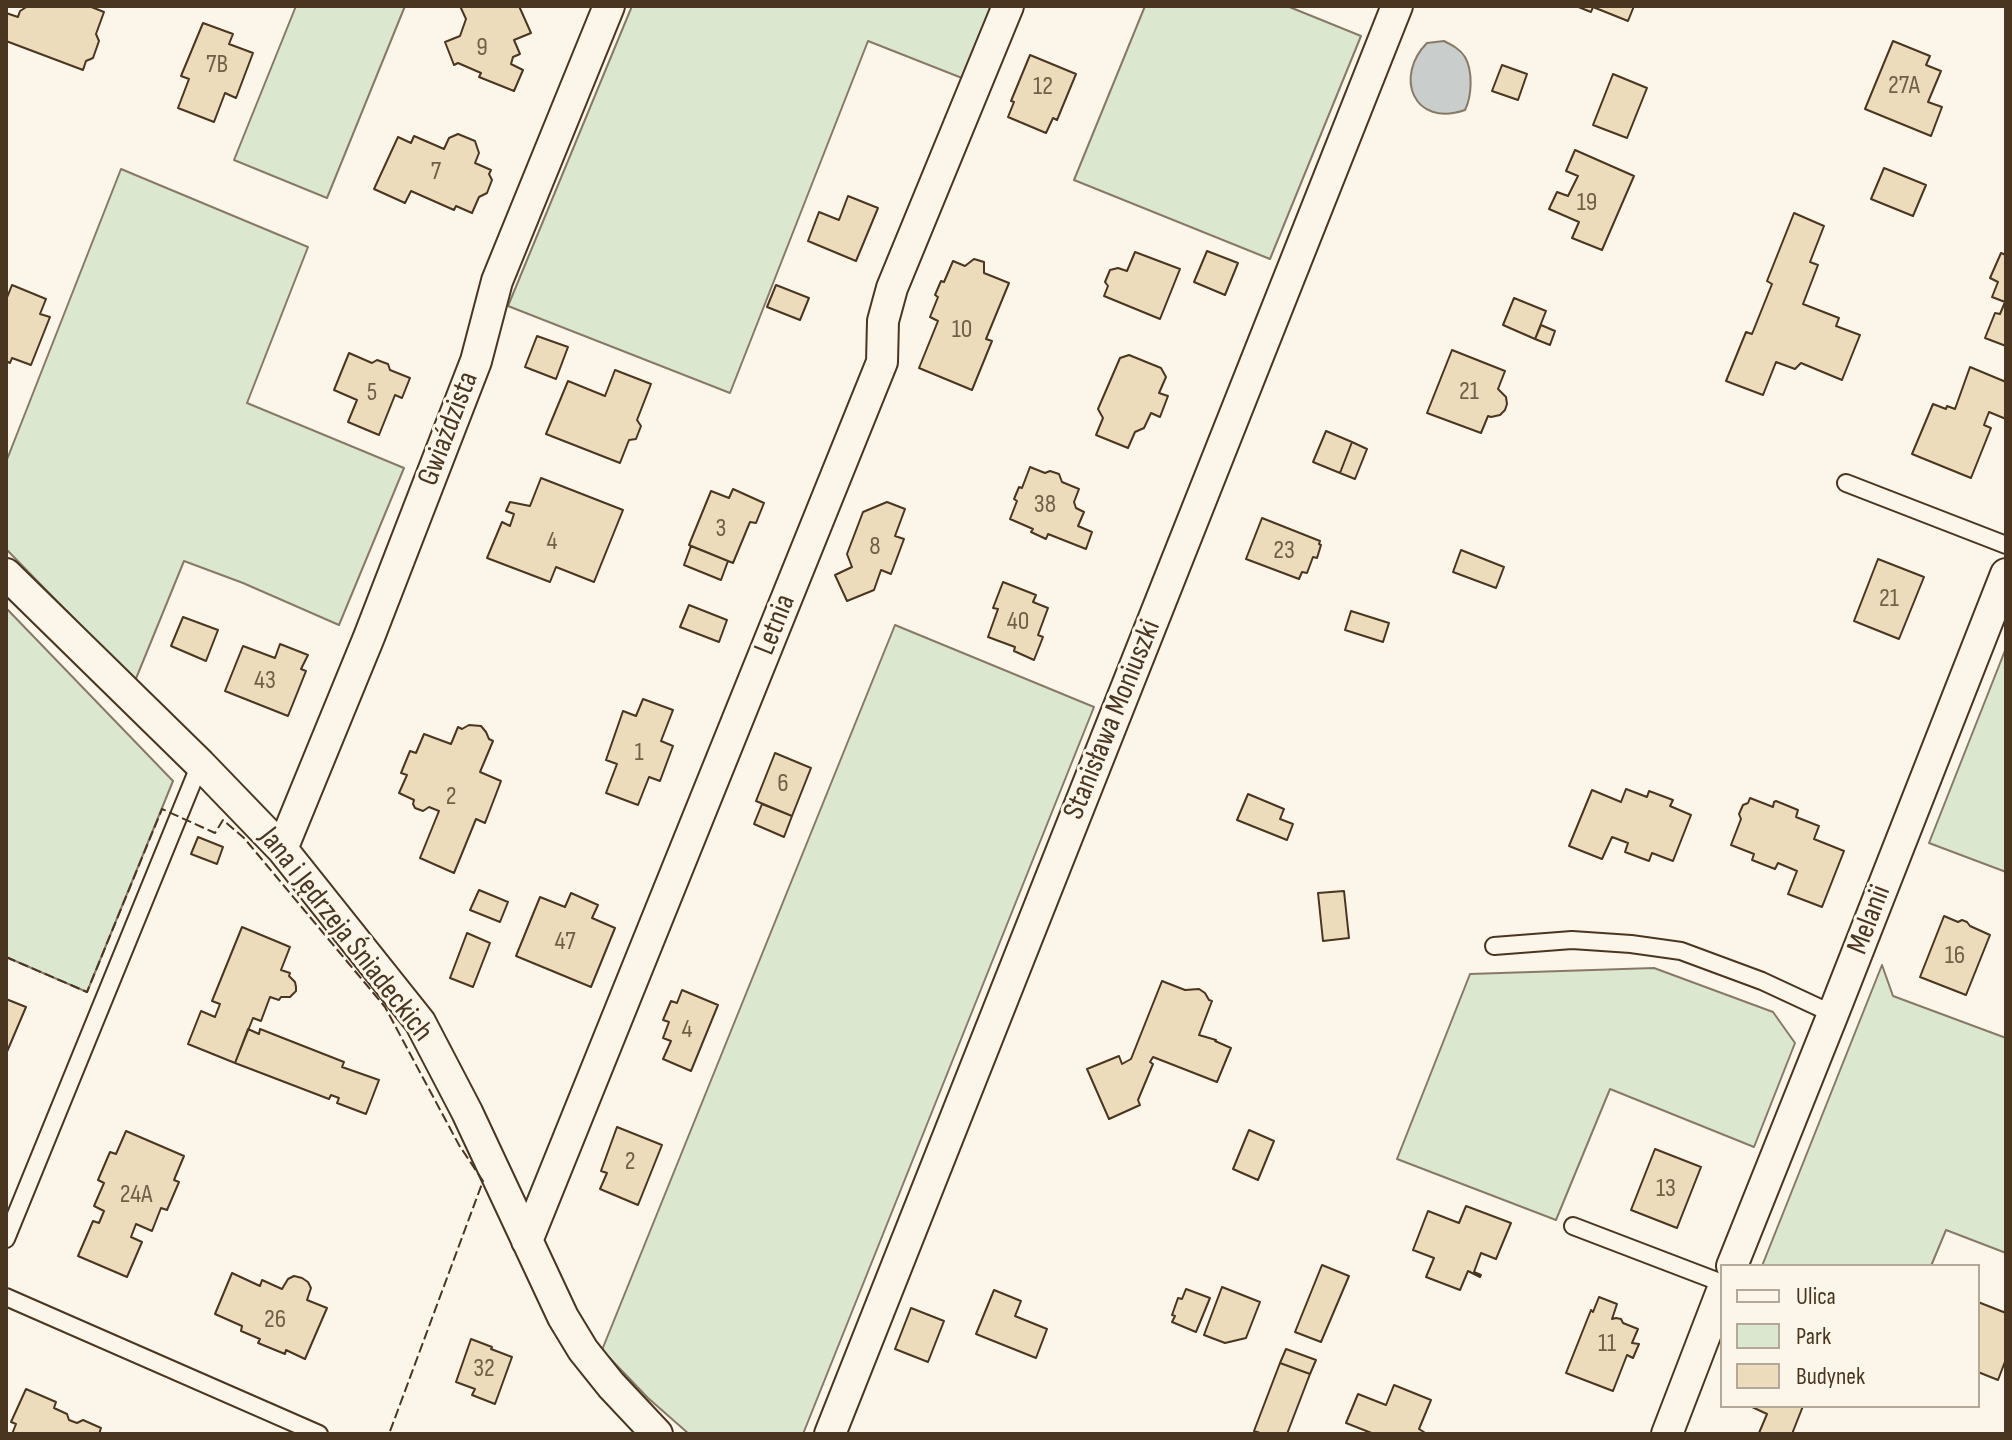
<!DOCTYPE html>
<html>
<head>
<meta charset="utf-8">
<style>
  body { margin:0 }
  #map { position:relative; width:2012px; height:1440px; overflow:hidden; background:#fbf6e9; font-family:"Sofia Sans Condensed",sans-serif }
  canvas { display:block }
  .frame { position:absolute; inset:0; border:8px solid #4a3520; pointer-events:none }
  .legend { position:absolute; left:1720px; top:1264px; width:260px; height:144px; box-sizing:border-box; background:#fbf6e9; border:2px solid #b4a999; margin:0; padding:10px 14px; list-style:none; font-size:24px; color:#4a3520 }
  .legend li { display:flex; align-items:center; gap:16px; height:40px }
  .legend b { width:40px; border:2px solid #b4a999 }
</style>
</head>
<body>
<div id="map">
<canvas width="2012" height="1440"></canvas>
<div class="frame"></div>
<ul class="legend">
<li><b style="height:10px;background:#fbf6e9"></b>Ulica</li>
<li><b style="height:22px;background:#dce7d0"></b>Park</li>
<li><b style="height:22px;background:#ecdcbc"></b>Budynek</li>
</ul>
</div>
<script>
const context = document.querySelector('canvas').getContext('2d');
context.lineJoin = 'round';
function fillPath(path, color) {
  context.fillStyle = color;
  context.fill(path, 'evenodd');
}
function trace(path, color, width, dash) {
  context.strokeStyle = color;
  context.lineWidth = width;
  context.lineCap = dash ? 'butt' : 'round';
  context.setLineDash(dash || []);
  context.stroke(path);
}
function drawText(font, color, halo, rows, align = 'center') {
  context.font = font + ' "Sofia Sans Condensed",sans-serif';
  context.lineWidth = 6;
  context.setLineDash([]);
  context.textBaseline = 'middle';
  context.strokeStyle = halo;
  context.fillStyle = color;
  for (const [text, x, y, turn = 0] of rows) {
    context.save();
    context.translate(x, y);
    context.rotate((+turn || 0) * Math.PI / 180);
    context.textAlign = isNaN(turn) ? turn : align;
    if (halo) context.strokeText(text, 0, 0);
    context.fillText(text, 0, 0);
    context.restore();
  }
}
const green = new Path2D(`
  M296,6H405L327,198L234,160Z
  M632,6H996L967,80L868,41L730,393L508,306Z
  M1145,6H1287L1361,36L1270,259L1074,180Z
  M121,169L308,247L247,403L404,468L339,625L243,583L184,561L135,681L6,549V462Z
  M6,608L173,781L87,992L6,957Z
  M895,625L1094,707L803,1434H689L648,1398L602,1350Z
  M2006,648V872L1929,843Z
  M1882,965L1893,996L2006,1038V1253L1946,1230L1931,1266H1762Z
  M1654,968L1773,1012L1795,1043L1754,1147L1610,1089L1556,1220L1397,1159L1470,974Z`);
fillPath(green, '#dce7d0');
trace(green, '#887966', 2);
const water = new Path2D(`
  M1444,41C1452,45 1460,49 1465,57C1473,71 1472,96 1465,110C1413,128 1394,76 1427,43Z`);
fillPath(water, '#c9cecd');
trace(water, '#887966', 2);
const building = new Path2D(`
  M28,6H89L104,12L96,34L99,41L93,58L86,61L83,70L6,41V13L18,17L20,11Z
  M460,6H519L531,33L514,40L520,54L513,57L511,64L523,70L514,91L479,77L481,73L458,63L454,65L445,42L460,36L466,19Z
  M1576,6H1634L1628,21L1593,7L1591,12Z
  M203,23L233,34L229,44L253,53L236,98L225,93L214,122L178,108L189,79L181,76Z
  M1893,41L1930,56L1926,65L1941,71L1928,102L1942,107L1931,136L1865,109Z
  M1030,55L1076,74L1057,120L1053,118L1046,133L1008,117L1014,102L1011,101Z
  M1502,65L1527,74L1518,100L1492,91Z
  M1613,74L1647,88L1627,138L1593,125Z
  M458,134L475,141L479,153L475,163L491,170L489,174L492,180L487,193L479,197L472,213L456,206L454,210L411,191L405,203L374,189L398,137L411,143L414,136L444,149L449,138Z
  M1575,150L1634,176L1602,250L1572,238L1579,222L1549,209L1557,192L1568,196L1578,176L1566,171Z
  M1884,168L1926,185L1913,216L1871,199Z
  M848,196L878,208L856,261L808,241L819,212L839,220Z
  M1794,213L1824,226L1810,262L1818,265L1803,304L1839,318L1836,326L1860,335L1842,380L1801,363L1795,369L1776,362L1763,395L1726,381L1746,332L1752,334L1772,284L1767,281Z
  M1207,251L1238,263L1225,295L1194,282Z
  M1135,252L1180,269L1160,319L1104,296L1108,286L1105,282L1110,270L1118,268L1127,271Z
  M2001,253L2006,255V346L1985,338L1995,313L2000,314L2005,302L1992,297L1998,282L1990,278Z
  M974,259L984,262V273L1009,283L986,339L992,341L972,390L919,368L938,321L930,317L938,297L935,295L941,281L944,282L953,261L965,266Z
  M12,285L46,299L40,314L50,317L31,365L12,358L10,363L6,361V300Z
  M776,285L809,298L800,320L767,307Z
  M1514,298L1546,311L1535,339L1503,325Z
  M1541,325L1555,331L1550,345L1535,339Z
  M537,336L568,347L556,379L525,367Z
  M1452,350L1505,371L1498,389L1506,397L1507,404L1505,410L1500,415L1491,417L1488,416L1481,433L1427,413Z
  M349,353L372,363L377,360L388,364L390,370L410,378L402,398L395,395L379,435L348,422L357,400L334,390Z
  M1129,355L1161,368L1166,377L1159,393L1168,396L1160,417L1151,413L1144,428L1135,432L1128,448L1096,435L1103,418L1098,409L1120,358Z
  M1970,367L2006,382V419L1989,412L1984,425L1991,428L1971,478L1912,454L1933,404L1946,409L1947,406L1955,409Z
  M615,370L651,384L637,420L641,426L636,439L629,440L620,463L546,434L568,381L605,396Z
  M1326,431L1352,442L1340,473L1313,462Z
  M1352,442L1367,449L1355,479L1340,473Z
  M1030,467L1045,473L1050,471L1059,474L1062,482L1079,489L1074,502L1076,508L1084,512L1078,526L1092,532L1086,549L1048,534L1046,539L1031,532L1033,529L1010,519L1017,501L1014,499L1019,487L1022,488Z
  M541,478L623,510L594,582L556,567L550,582L487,558L502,522L510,526L514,514L506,511L510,502L530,506Z
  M733,489L764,503L756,523L750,522L733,563L689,545L711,491L729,498Z
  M887,502L905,509L895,536L904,539L891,574L881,570L874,590L847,601L835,575L852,567L847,554L863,512Z
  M1262,518L1320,541L1319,544L1321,545L1317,558L1313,557L1307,573L1302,572L1299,579L1246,559Z
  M691,546L728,561L721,580L684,565Z
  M1461,550L1504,567L1496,588L1453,572Z
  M1878,559L1924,577L1899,639L1854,621Z
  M1003,582L1036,595L1033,602L1048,608L1038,635L1043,637L1034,660L1014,651L1015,647L988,637L998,609L993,608Z
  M689,605L727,620L719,642L680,627Z
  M1351,611L1389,623L1383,642L1345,630Z
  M183,617L218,630L206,661L171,646Z
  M280,644L308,655L301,669L306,671L288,716L225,691L243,646L275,658Z
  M643,699L673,710L661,741L673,746L660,781L649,777L638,805L606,793L617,764L606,760L623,711L636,716Z
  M469,725L481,726L486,732L489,739L493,741L480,772L501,781L485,823L476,819L454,873L420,858L439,811L429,807L423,811L415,808L413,804L414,800L399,793L407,775L401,773L410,751L416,753L424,734L451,744L458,727L462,729Z
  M775,753L811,768L792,816L756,801Z
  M1626,789L1647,797L1649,791L1673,800L1670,806L1691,815L1673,861L1652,853L1649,861L1625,852L1628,843L1612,837L1602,859L1569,846L1592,790L1621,802Z
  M1248,794L1284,809L1280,819L1293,824L1287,840L1237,820Z
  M1750,798L1773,807L1774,802L1776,801L1798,810L1796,817L1819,826L1814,839L1844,851L1822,907L1788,894L1797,871L1778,863L1775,869L1752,860L1754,854L1731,845L1741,819L1739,814L1743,805L1748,803Z
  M762,804L792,816L784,837L754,824Z
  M198,837L223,847L217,864L191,854Z
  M479,890L508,902L500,922L470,910Z
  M1344,891L1349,938L1323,941L1318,893Z
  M571,893L598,905L592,918L615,928L591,987L516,956L540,897L565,907Z
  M1944,916L1958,922L1962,920L1967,922L1970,926L1990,935L1966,995L1920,977Z
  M242,927L290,947L281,970L290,973L289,976L295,982L296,987V991L290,997H281L279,1000L270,997L261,1021L253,1018L235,1063L188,1044L201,1011L215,1017L220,1004L212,1001Z
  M467,933L490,943L473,987L450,978Z
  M1162,981L1185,990L1199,989L1205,993L1209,1000L1212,1001L1199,1035L1216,1040L1215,1041L1231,1048L1217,1082L1153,1057L1150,1062L1153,1064L1138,1100L1140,1105L1109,1119L1087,1069L1119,1056L1122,1064L1131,1059Z
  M682,990L718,1005L691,1071L663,1059L671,1041L663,1038L669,1022L663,1020L671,1001L677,1003Z
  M6,999L26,1007L6,1054Z
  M248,1029L259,1034L260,1029L344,1062L342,1067L379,1080L366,1114L337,1103L339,1098L331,1095L329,1099L235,1063Z
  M617,1127L662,1145L638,1205L600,1189L607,1173L601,1171Z
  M1249,1130L1274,1141L1258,1180L1233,1169Z
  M126,1131L184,1156L174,1180L179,1182L167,1210L161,1208L152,1231L136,1224L131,1237L142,1242L127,1277L78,1256L93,1221L99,1223L104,1211L94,1206L104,1183L98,1180L110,1152L116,1154Z
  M1655,1149L1701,1167L1677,1228L1631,1210Z
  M1466,1206L1511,1223L1496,1259L1481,1253L1474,1272L1481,1275L1480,1277L1468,1271L1460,1290L1426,1277L1434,1258L1413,1250L1428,1211L1459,1223Z
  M1322,1265L1349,1276L1321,1342L1295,1332Z
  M232,1273L260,1286L262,1280L282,1289L288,1279L294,1276L302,1278L308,1282L311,1288L307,1300L327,1308L305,1359L286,1350L285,1354L258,1343L260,1339L241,1331L242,1326L215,1314Z
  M1222,1287L1260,1302L1246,1338L1225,1343L1204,1335Z
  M1186,1289L1210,1298L1196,1332L1172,1322L1175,1316L1172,1315L1178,1298L1182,1299Z
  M994,1290L1021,1301L1015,1316L1047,1329L1036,1358L976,1334Z
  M1599,1297L1617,1304L1612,1319L1616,1318L1621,1319L1623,1323L1638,1329L1632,1343L1639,1344L1633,1358L1627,1355L1613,1391L1566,1373L1591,1310L1593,1312Z
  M1978,1302L2006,1313V1359L1998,1380L1978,1372Z
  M911,1308L944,1321L928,1362L895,1349Z
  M471,1339L492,1347L491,1349L512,1357L495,1404L472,1395L475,1389L456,1382Z
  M1286,1349L1316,1360L1310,1374L1280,1363Z
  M1280,1363L1310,1374L1287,1434H1263L1254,1431Z
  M1394,1385L1431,1400L1419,1429L1427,1434H1374L1346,1423L1358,1394L1386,1405Z
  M26,1389L56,1402L54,1408L67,1414L69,1420L77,1423L83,1420L101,1428L99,1434H12L16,1424L11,1422Z
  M1750,1406H1803L1792,1434L1759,1433L1767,1414Z`);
fillPath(building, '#ecdcbc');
trace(building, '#4a3520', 2);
const service = new Path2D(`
  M1846,483L2006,545
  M1494,946L1572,940L1631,944L1681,951L1762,981L1833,1014
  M1573,1226L1722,1283
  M6,1239L200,764
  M6,1297L319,1434`);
const minor = new Path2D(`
  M6,574L200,764L282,849L420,1022L467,1112L563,1317L583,1350L611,1385L657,1434
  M282,849L369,637L476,361L497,281L609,6
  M527,1241L882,362L883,321L892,288L1008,6
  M1732,1266L1833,1014L2006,574
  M830,1434L1397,6
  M1667,1434L1722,1291`);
trace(service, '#4a3520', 20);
trace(minor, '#4a3520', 34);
trace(service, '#fbf6e9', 16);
trace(minor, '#fbf6e9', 30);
trace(new Path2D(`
  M6,957L87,992L162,809L215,833L223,820L244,838L385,1007L459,1145L483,1181L389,1434`), '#4a3520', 2, [10, 4]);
drawText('26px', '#725f47', null, [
  ["9",482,48],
  ["7B",217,65],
  ["27A",1904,86],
  ["12",1043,87],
  ["7",436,172],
  ["19",1587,203],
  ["10",962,330],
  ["21",1469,392],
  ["5",372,393],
  ["38",1045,505],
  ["3",721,529],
  ["4",552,542],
  ["8",875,547],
  ["23",1284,551],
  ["21",1889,599],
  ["40",1018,622],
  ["43",265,681],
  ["1",639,753],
  ["6",783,784],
  ["2",451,797],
  ["47",565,942],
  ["16",1955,956],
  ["4",687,1030],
  ["2",630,1162],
  ["13",1666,1189],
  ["24A",136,1195],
  ["26",275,1320],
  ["11",1607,1344],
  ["32",484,1369]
]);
drawText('30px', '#4a3520', '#fbf6e9', [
  ["Gwiaździsta",449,429,-69],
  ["Letnia",776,625,-68],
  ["Stanisława Moniuszki",1113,720,-68],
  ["Melanii",1870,920,-69],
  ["Jana i Jędrzeja Śniadeckich",345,935,52]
]);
</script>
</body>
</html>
